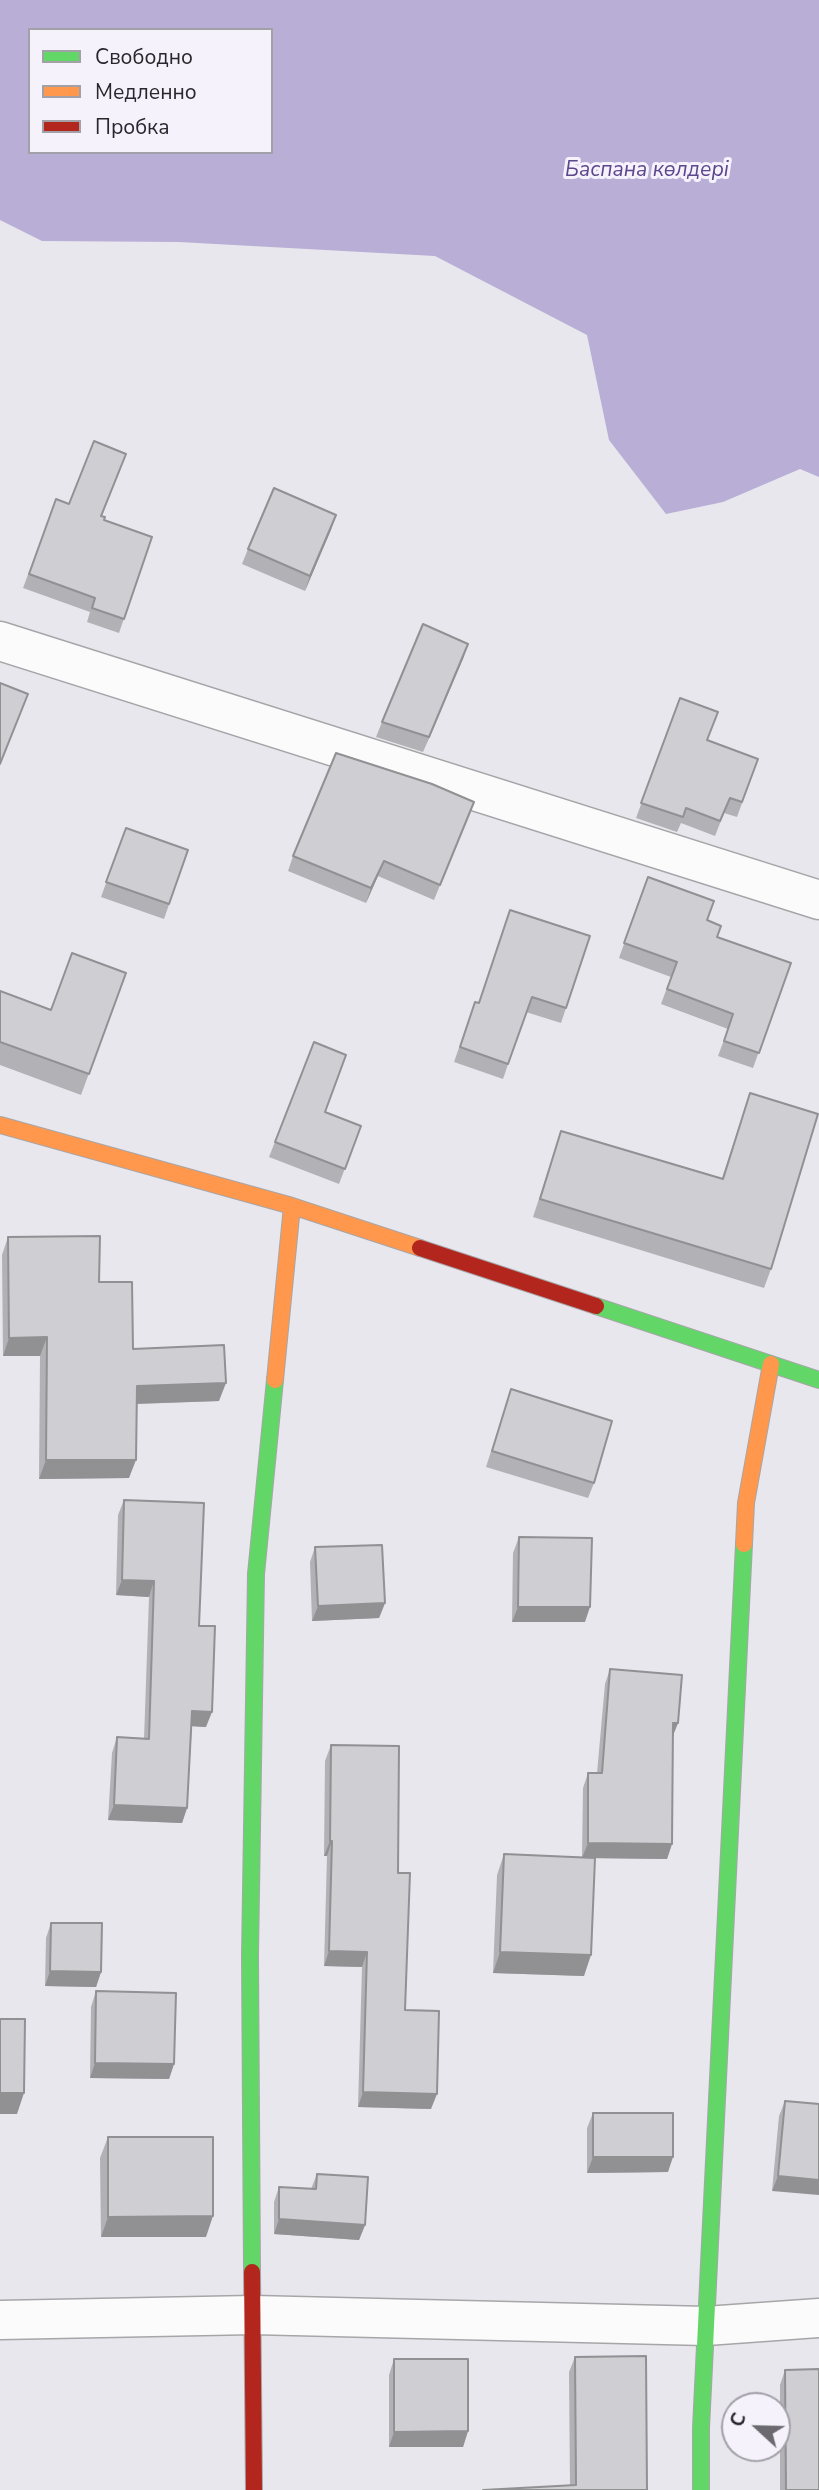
<!DOCTYPE html>
<html>
<head>
<meta charset="utf-8">
<style>
  body { margin:0 }
  #map { position:relative; width:819px; height:2490px; overflow:hidden; background:#e8e7ed; font-family:"Nunito Sans",sans-serif }
  canvas { display:block }
  .legend { position:absolute; left:28px; top:28px; width:245px; height:126px; box-sizing:border-box; background:#f5f2fc; border:2px solid #a3a1a8; margin:0; padding:9px 12px; list-style:none; font-size:21px; color:#28272b }
  .legend li { display:flex; align-items:center; gap:14px; height:35px }
  .legend b { width:35px; border:2px solid #a3a1a8 }
  .north { position:absolute; left:721px; top:2392px; width:70px; height:70px; box-sizing:border-box; background:#f5f2fc; border:2px solid #a3a1a8; border-radius:50%; rotate:292deg; font-size:19px; font-weight:700; line-height:28px; text-align:center; color:#28272b }
  .north::after { content:''; display:block; margin:auto; width:24px; height:32px; background:#6b6a6f; clip-path:polygon(50% 0,100% 100%,50% 72%,0 100%) }
</style>
</head>
<body>
<div id="map">
<canvas width="819" height="2490"></canvas>
<ul class="legend">
<li><b style="height:9px;background:#63d668"></b>Свободно</li>
<li><b style="height:9px;background:#ff974d"></b>Медленно</li>
<li><b style="height:9px;background:#b3261e"></b>Пробка</li>
</ul>
<div class="north">С</div>
</div>
<script>
const context = document.querySelector('canvas').getContext('2d');
context.lineJoin = 'round';
function fillPath(path, color) {
  context.fillStyle = color;
  context.fill(path, 'evenodd');
}
function trace(path, color, width, dash) {
  context.strokeStyle = color;
  context.lineWidth = width;
  context.lineCap = dash ? 'butt' : 'round';
  context.setLineDash(dash || []);
  context.stroke(path);
}
function drawText(font, color, halo, rows, align = 'center') {
  context.font = font + ' "Nunito Sans",sans-serif';
  context.lineWidth = 6;
  context.setLineDash([]);
  context.textBaseline = 'middle';
  context.strokeStyle = halo;
  context.fillStyle = color;
  for (const [text, x, y, turn = 0] of rows) {
    context.save();
    context.translate(x, y);
    context.rotate((+turn || 0) * Math.PI / 180);
    context.textAlign = isNaN(turn) ? turn : align;
    if (halo) context.strokeText(text, 0, 0);
    context.fillText(text, 0, 0);
    context.restore();
  }
}
fillPath(new Path2D(`
  M0,0H819V477L800,469L723,502L666,514L609,440L587,335L435,256L179,242L42,241L0,220ZM30,30H271V152H30Z`), '#b8aed6');
const street = new Path2D(`
  M0,641L819,900
  M0,2320L253,2315L706,2326L819,2318`);
const fast = new Path2D(`
  M596,1306L819,1380
  M252,2272L250,1955L256,1574L275,1380
  M701,2490V2428L744,1544`);
const slow = new Path2D(`
  M0,1125L292,1206L420,1248
  M275,1380L292,1206
  M744,1544L746,1503L771,1364`);
const jam = new Path2D(`
  M420,1248L596,1306
  M252,2272L254,2490`);
trace(street, '#a6a6a9', 41);
trace(fast, '#a6a6a9', 18);
trace(slow, '#a6a6a9', 18);
trace(jam, '#a6a6a9', 18);
trace(street, '#fcfbfc', 38);
trace(fast, '#63d668', 16);
trace(slow, '#ff974d', 16);
trace(jam, '#b3261e', 16);
fillPath(new Path2D(`
  M121,468L102,516L104,520L152,537L119,633L87,622L90,612L23,588L56,499L69,504Z
  M336,515L305,591L242,564L248,549Z
  M468,644L423,752L376,737L382,722Z
  M680,698L707,741L758,759L737,817L724,813L715,836L681,823L677,832L636,818Z
  M468,817L434,900L378,876L366,903L288,871L293,856Z
  M126,828L188,850L164,919L101,897Z
  M648,877L707,920L717,937L791,963L753,1068L718,1056L728,1029L661,1004L671,977L619,958Z
  M504,926L566,1008L561,1023L526,1012L503,1079L454,1062L475,1002L479,1003Z
  M126,973L81,1095L0,1065V991L51,1010Z
  M314,1042L325,1112L361,1126L339,1184L269,1157Z
  M750,1093L771,1269L764,1288L533,1217L561,1131L722,1178Z
  M8,1237L99,1282L133,1349L219,1401L137,1404L129,1478L39,1479L40,1356H3L2,1255Z
  M511,1389L594,1483L588,1498L486,1467Z
  M124,1500L199,1626L206,1727L192,1726L187,1808L182,1823L108,1820L112,1753L117,1737L144,1739L149,1597L116,1595L118,1515Z
  M519,1537L585,1622H512L513,1553Z
  M315,1547L385,1603L379,1618L312,1621L310,1562Z
  M610,1669L678,1723L673,1735L672,1844L667,1859L595,1858L584,1976L493,1973L497,1875L504,1854L582,1857L583,1788L588,1773H597L605,1684Z
  M331,1745L398,1873L405,2010L431,2109L358,2107L362,1967L324,1966L327,1856H324L325,1761Z
  M51,1923L101,1972L96,1987L45,1986L46,1938Z
  M96,1991L174,2064L169,2079L90,2078L91,2007Z
  M785,2101L819,2104L772,2191L779,2116Z
  M593,2113L668,2172L587,2173V2128Z
  M108,2137L206,2237H101L100,2158Z
  M317,2174L365,2225L359,2240L274,2234V2202L279,2187L311,2189Z
  M575,2357L647,2490L570,2485L569,2372Z
  M394,2359L468,2431L463,2447H389V2375Z
  M785,2370L819,2490H780V2385Z`), '#b2b1b5');
fillPath(new Path2D(`
  M336,515L331,530L305,591L310,576Z
  M468,644L463,659L423,752L429,737Z
  M384,861L378,876L366,903L371,888Z
  M47,1337L40,1356H3L9,1338Z
  M226,1383L219,1401L130,1404L137,1386Z
  M46,1460H136L129,1478L39,1479Z
  M122,1580L154,1581L149,1597L116,1595Z
  M385,1603L379,1618L312,1621L318,1606Z
  M518,1607H590L585,1622H512Z
  M192,1711L212,1712L206,1727L187,1726Z
  M673,1723H678L672,1738Z
  M114,1805L187,1808L182,1823L108,1820Z
  M330,1841H332L327,1856H324Z
  M588,1843L672,1844L667,1859L582,1858Z
  M329,1951L367,1952L362,1967L324,1966Z
  M500,1952L591,1955L584,1976L493,1973Z
  M50,1971L101,1972L96,1987L45,1986Z
  M95,2063L174,2064L169,2079L90,2078Z
  M363,2092L437,2094L431,2109L358,2107Z
  M0,2093H24L17,2114H0Z
  M593,2157H673L668,2172L587,2173Z
  M778,2176L819,2180V2195L772,2191Z
  M213,2216L206,2237H101L108,2217Z
  M279,2219L365,2225L359,2240L274,2234Z
  M468,2431L463,2447H389L394,2432Z`), '#919093');
const building = new Path2D(`
  M94,441L126,454L101,516L105,517L104,520L152,537L124,619L92,608L95,598L29,574L56,499L69,504Z
  M274,488L336,515L310,576L248,549Z
  M423,624L468,644L429,737L382,722Z
  M0,683L28,694L0,764Z
  M680,698L718,712L707,740L758,759L742,802L730,798L720,821L686,808L683,817L641,803Z
  M336,753L432,784L474,802L440,885L384,861L371,888L293,856Z
  M126,828L188,850L169,904L106,882Z
  M648,877L714,901L707,920L721,926L717,937L791,963L759,1053L724,1041L733,1014L667,989L677,962L624,943Z
  M510,910L590,936L566,1008L532,997L508,1064L460,1047L475,1002L479,1003Z
  M72,953L126,973L89,1074L0,1042V991L51,1010Z
  M314,1042L346,1055L325,1112L361,1126L345,1169L275,1142Z
  M750,1093L818,1114L771,1269L540,1199L561,1131L723,1179Z
  M100,1236L99,1282H132L133,1349L224,1345L226,1383L137,1386L136,1460H46L47,1337L9,1338L8,1237Z
  M511,1389L612,1421L594,1483L492,1451Z
  M124,1500L204,1503L199,1626H215L212,1712L192,1711L187,1808L114,1805L117,1737L149,1739L154,1581L122,1580Z
  M519,1537L592,1538L590,1607H518Z
  M382,1545L385,1603L318,1606L315,1547Z
  M610,1669L682,1675L678,1723H673L672,1844L588,1843V1773H602Z
  M331,1745L399,1746L398,1873H410L405,2010L439,2011L437,2094L363,2092L367,1952L329,1951L332,1841H330Z
  M504,1854L595,1858L591,1955L500,1952Z
  M51,1923H102L101,1972L50,1971Z
  M96,1991L176,1993L174,2064L95,2063Z
  M0,2019H25L24,2093H0Z
  M785,2101L819,2104V2180L778,2176Z
  M593,2113H673V2157H593Z
  M108,2137H213V2216L108,2217Z
  M317,2174L368,2177L365,2225L279,2219V2187L316,2189Z
  M646,2356L647,2490H483L576,2485L575,2357Z
  M394,2359H468V2431L394,2432Z
  M819,2369V2490H786L785,2370Z`);
fillPath(building, '#cfced2');
trace(building, '#919093', 2);
drawText('italic 21px', '#5c468c', '#f5f2fc', [
  ["Баспана көлдері",647,171]
]);
</script>
</body>
</html>
